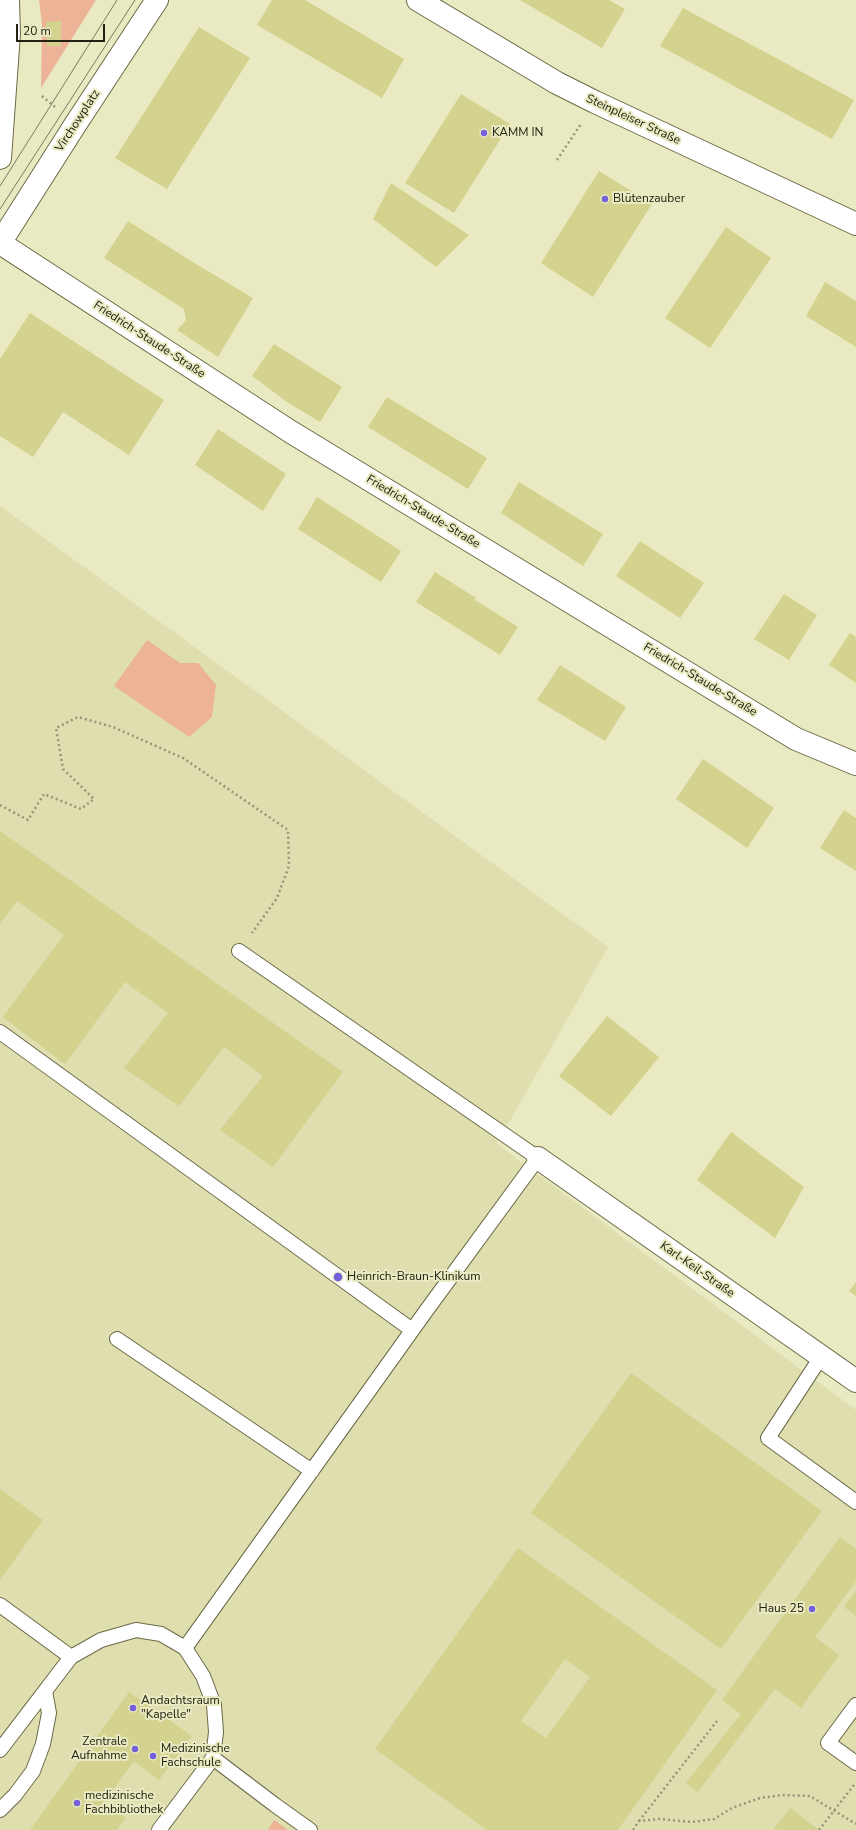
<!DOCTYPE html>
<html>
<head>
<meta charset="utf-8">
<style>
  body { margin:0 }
  #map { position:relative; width:856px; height:1830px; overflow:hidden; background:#eaeac2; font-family:"Nunito Sans",sans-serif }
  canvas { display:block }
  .scale { position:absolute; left:16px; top:24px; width:89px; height:18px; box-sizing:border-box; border:2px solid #212112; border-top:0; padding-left:5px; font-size:12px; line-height:14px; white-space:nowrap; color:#212112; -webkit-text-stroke:3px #eaeac2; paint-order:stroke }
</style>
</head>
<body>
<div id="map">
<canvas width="856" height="1830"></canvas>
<div class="scale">20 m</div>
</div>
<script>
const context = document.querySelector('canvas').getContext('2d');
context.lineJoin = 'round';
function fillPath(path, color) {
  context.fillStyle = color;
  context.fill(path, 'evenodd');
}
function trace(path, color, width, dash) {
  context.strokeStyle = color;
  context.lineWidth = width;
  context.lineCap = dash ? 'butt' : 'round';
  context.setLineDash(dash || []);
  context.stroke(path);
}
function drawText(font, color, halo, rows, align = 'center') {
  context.font = font + ' "Nunito Sans",sans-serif';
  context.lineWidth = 4;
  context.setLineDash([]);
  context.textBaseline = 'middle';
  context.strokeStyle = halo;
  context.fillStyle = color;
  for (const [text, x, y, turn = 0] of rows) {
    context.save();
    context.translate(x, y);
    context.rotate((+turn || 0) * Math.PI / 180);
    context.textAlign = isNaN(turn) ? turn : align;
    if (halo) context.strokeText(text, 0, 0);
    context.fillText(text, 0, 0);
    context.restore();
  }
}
fillPath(new Path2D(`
  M0,506L608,947L497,1144L856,1410V1830H0Z`), '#dfdeaf');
fillPath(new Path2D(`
  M39,0H96L41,88L42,24Z
  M147,640L180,663H198L216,685L212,717L189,737L114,686Z
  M274,1820L288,1830H268Z`), '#edb396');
fillPath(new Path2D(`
  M272,0H305L404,59L382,98L257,25Z
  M520,0H609L625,9L602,48Z
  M683,8L854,100L832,139L660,46Z
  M61,21V46H47L46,22Z
  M199,27L250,58L167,189L115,158Z
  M461,94L510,124L454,213L405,183Z
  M599,171L652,204L593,297L541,263Z
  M391,183L469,235L436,267L373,219Z
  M128,221L191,261L253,298L218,357L177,330L186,320L184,309L104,258Z
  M726,227L771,258L710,348L665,318Z
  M825,282L856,301V347L806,316Z
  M30,313L164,400L129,455L63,412L33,457L0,436V359Z
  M274,344L342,387L320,422L287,402L252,376Z
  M387,397L487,458L468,489L368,427Z
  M218,429L286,474L263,511L195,465Z
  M519,482L603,534L583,566L501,513Z
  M317,497L401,551L381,582L298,529Z
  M640,541L704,583L680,618L616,576Z
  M435,572L476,598L470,607L475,600L518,627L500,655L416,602Z
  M784,594L817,615L789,660L754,639Z
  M850,633L856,637V683L829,665Z
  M560,665L626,707L605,741L537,700Z
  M703,759L774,808L747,848L676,799Z
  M844,810L856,818V871L820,848Z
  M0,831L343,1072L273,1167L220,1130L263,1076L224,1047L179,1106L124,1068L168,1013L125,982L65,1064L3,1017L64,935L17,901L0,924Z
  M607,1016L659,1057L611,1116L559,1076Z
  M731,1132L804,1187L775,1238L697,1180Z
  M856,1282V1296L849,1291Z
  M631,1373L822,1511L721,1649L531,1513Z
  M0,1489L43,1520L0,1580Z
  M840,1537L856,1549V1581L815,1637L839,1655L801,1708L775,1689L698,1792L686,1783L741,1714L722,1700Z
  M518,1548L717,1690L618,1830H487L375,1749ZM565,1659L590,1677L546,1738L521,1721Z
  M856,1591V1616L844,1607Z
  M129,1692L192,1736L159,1780L134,1761L104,1802L126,1818L117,1830H30Z
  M790,1808L819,1830H773Z`), '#d3d28f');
const service = new Path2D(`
  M0,1032L412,1330
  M117,1339L312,1471
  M821,1357L768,1438L856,1502
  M0,1605L71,1657
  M856,1705L828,1743L856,1763
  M0,1750L71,1657L101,1640L136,1630L161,1634L185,1648L426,1311L538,1158L239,951
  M213,1758L275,1805L310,1830
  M0,1810L15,1795L33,1771L43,1744L49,1713L45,1691
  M159,1830L213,1758L216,1732L214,1705L203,1676L185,1648`);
const minor = new Path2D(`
  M0,158L9,34L8,0
  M0,243L291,432L796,739L856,764
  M0,243L75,125L157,0
  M538,1158L856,1381`);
const secondary = new Path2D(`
  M418,0L557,83L595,102L856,224`);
trace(service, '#6b6a47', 16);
trace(minor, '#6b6a47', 24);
trace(secondary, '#6b6a47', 24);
trace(new Path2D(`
  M42,96L55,107
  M557,160L581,124
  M0,805L28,820L44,794L81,809L94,799L63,769L56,728L78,717L113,727L183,758L288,830L289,866L277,898L252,933
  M639,1821L717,1721
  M633,1830L639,1821L659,1819L692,1822L714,1819L732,1808L760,1798L782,1795L810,1796L856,1824
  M819,1830L854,1785`), '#959578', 2.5, [2, 3]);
trace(service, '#fff', 14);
trace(minor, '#fff', 22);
trace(secondary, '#fff', 22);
trace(new Path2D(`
  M0,186L117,0
  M0,209L135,0`), '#79795f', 1);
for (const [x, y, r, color] of [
  [484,133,4,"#7460da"],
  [605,199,4,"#7460da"],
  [338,1277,5,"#7460da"],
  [812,1609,4,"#7460da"],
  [133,1708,4,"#7460da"],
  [135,1749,4,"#7460da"],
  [153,1756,4,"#7460da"],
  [77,1803,4,"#7460da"]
]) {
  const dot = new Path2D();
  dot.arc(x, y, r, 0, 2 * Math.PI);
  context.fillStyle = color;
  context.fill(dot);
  trace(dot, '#eaeac2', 1.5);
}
drawText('12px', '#212112', '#eaeac2', [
  ["Steinpleiser Straße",633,120,25],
  ["Virchowplatz",78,121,-57],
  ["Friedrich-Staude-Straße",149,340,33],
  ["Friedrich-Staude-Straße",423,512,31],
  ["Friedrich-Staude-Straße",700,680,31],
  ["Karl-Keil-Straße",697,1270,35]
]);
drawText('12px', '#212112', '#eaeac2', [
  ["KAMM IN",492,133],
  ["Blütenzauber",613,199],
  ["Heinrich-Braun-Klinikum",347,1277],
  ["Haus 25",804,1609,"right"],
  ["Andachtsraum",141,1701],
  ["\"Kapelle\"",141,1715],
  ["Zentrale",127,1742,"right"],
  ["Aufnahme",127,1756,"right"],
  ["Medizinische",161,1749],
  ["Fachschule",161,1763],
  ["medizinische",85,1796],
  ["Fachbibliothek",85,1810]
], 'left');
</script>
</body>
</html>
